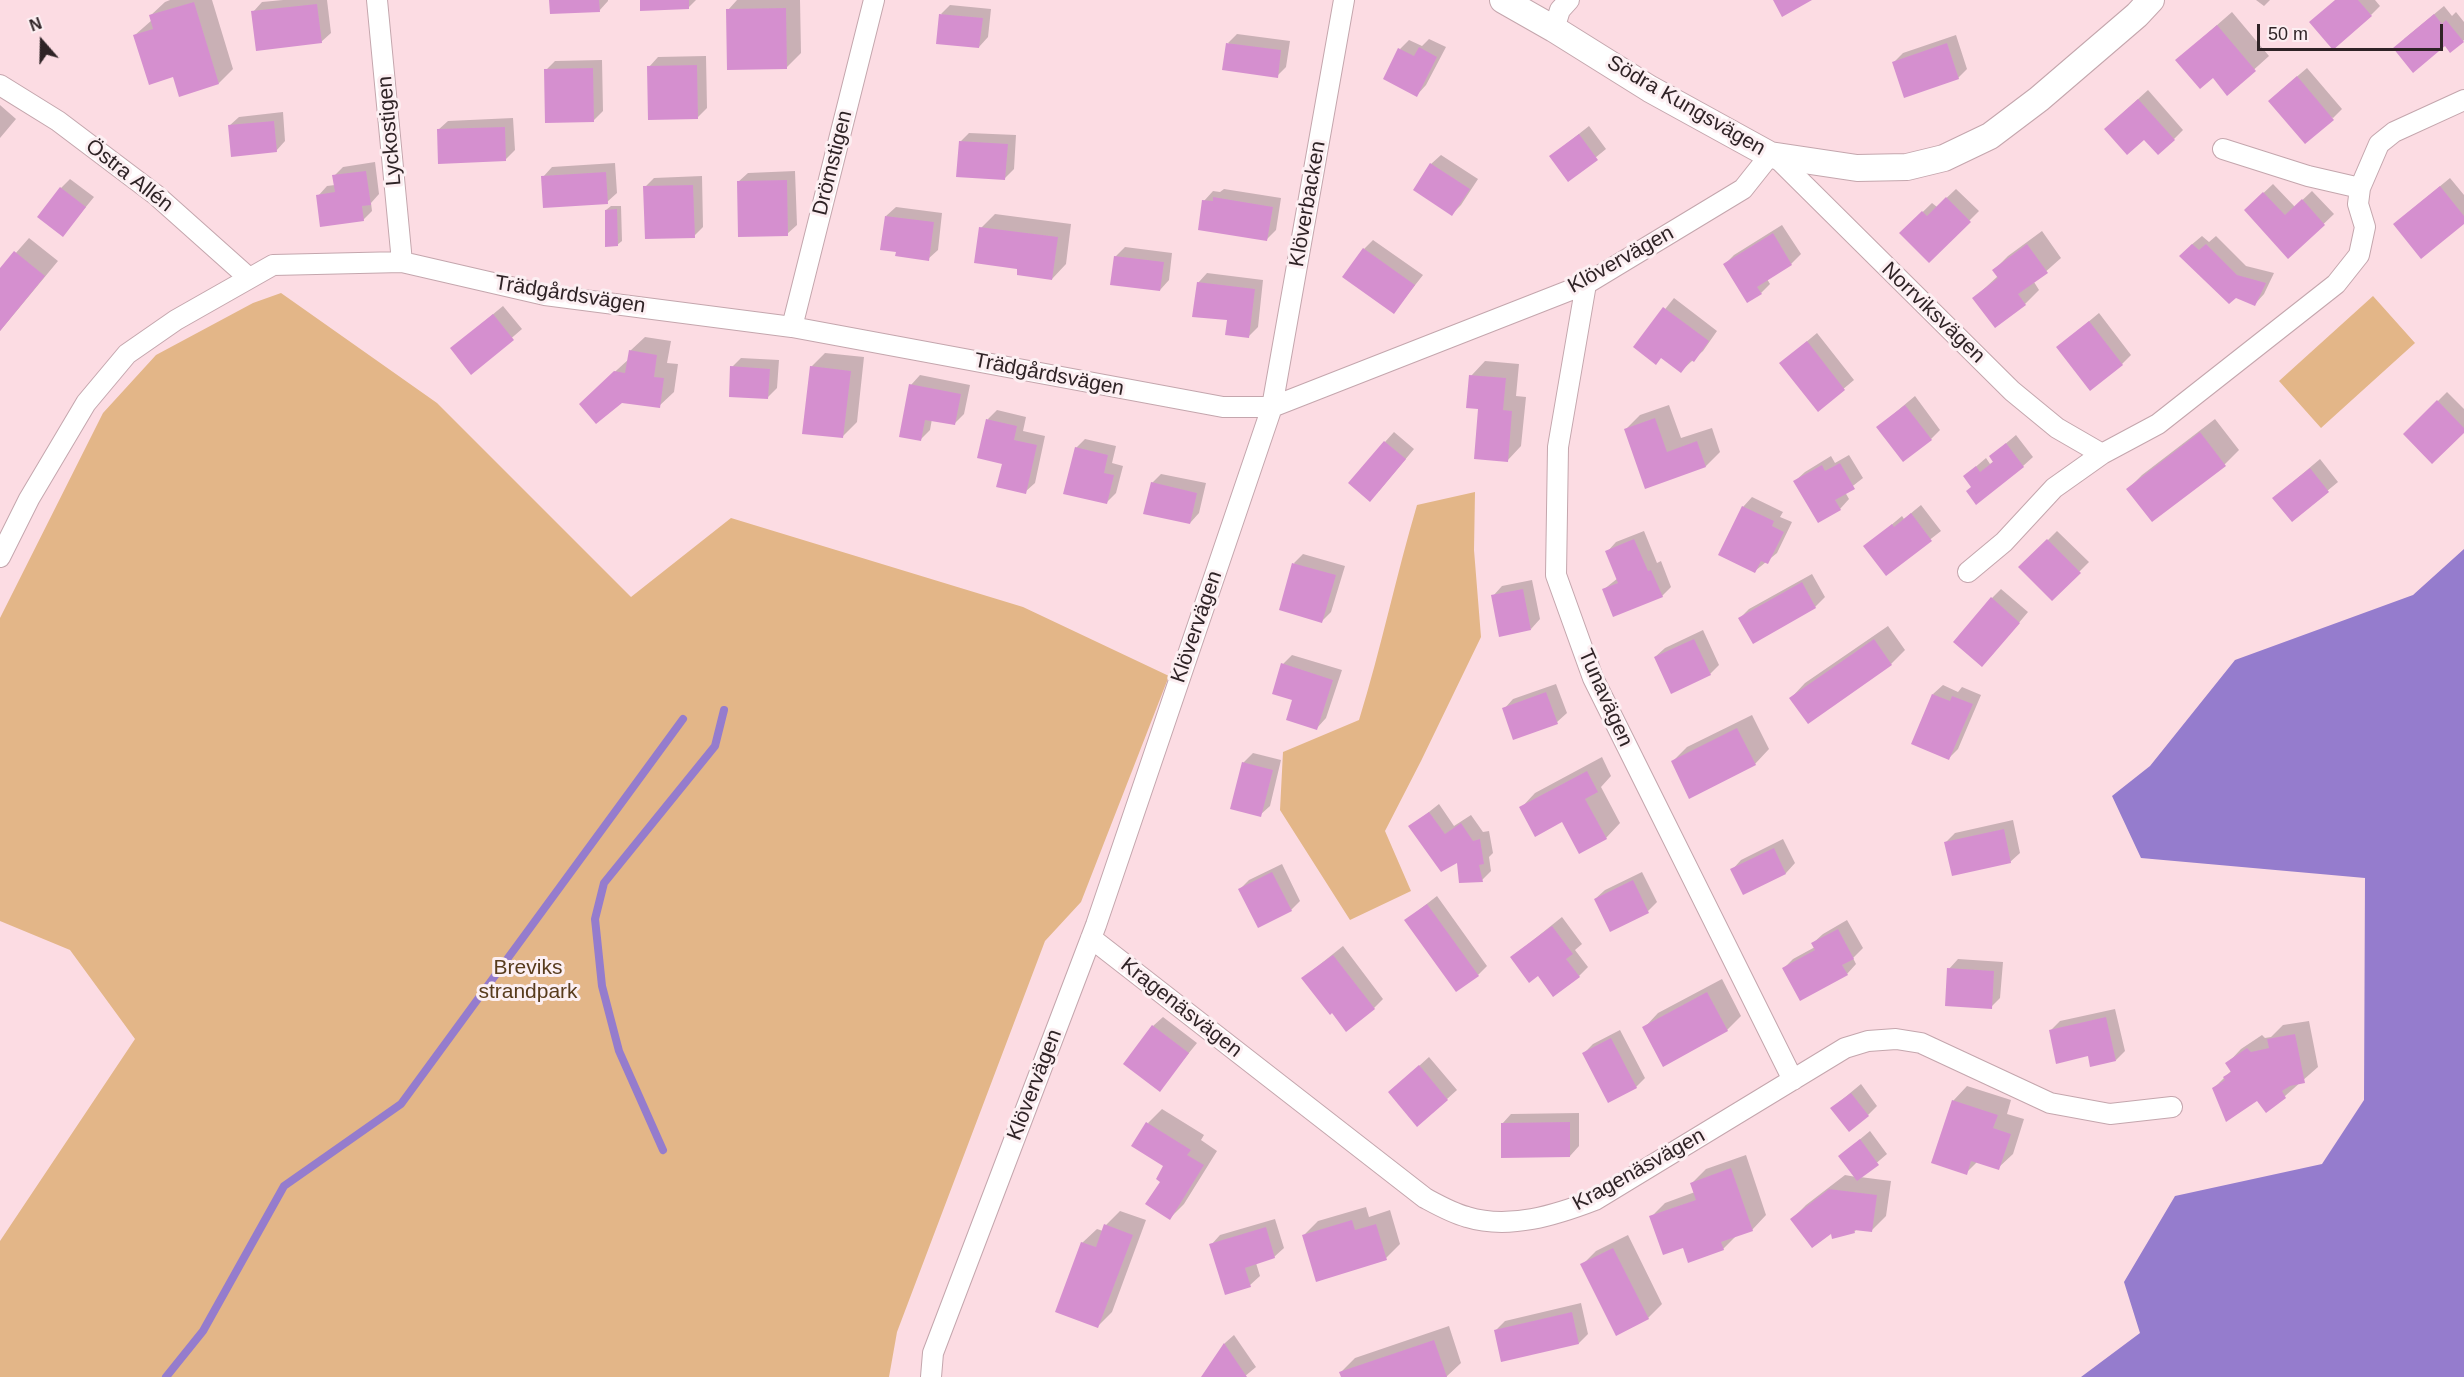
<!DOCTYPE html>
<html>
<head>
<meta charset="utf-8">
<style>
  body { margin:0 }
  #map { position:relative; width:2464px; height:1377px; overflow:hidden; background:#fcdce3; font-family:Helvetica,sans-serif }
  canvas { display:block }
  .north { position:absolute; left:12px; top:12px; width:60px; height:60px; -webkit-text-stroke:4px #fceff2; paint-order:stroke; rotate:340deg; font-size:16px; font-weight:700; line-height:24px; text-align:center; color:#2f2326 }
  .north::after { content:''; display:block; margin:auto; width:21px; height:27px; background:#2f2326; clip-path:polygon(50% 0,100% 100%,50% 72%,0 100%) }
  .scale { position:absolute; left:2257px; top:24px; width:186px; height:27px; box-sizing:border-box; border:3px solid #2f2326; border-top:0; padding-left:8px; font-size:18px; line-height:21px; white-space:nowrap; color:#2f2326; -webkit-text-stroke:4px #fceff2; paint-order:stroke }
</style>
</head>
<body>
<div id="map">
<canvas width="2464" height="1377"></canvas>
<div class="north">N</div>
<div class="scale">50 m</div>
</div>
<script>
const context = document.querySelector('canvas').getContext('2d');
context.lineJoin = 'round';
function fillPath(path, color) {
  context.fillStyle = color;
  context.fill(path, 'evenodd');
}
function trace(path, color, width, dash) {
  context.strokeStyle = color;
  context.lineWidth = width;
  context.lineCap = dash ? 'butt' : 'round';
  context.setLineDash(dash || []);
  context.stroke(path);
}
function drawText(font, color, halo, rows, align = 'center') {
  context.font = font + ' Helvetica,sans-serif';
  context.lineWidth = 6;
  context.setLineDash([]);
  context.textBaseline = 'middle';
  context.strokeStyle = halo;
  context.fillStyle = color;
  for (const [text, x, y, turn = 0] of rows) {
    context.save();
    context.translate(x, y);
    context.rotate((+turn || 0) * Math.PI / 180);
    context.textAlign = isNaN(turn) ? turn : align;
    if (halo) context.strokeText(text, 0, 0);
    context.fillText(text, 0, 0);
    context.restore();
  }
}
fillPath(new Path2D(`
  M281,293L437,403L631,597L731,518L1023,607L1169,676L1081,902L1045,941L897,1332L889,1377H0V1241L135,1039L70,950L0,921V618L103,413L156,355L253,303Z
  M2373,296L2415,343L2321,428L2279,381Z
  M1475,492L1474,550L1481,637L1421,761L1385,831L1411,891L1350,920L1280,810L1283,752L1359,720C1381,649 1396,576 1417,505Z`), '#e3b688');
fillPath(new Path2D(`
  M2464,549V1377H2081L2140,1333L2124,1282L2175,1196L2322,1164L2364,1100L2365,878L2141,858L2112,796L2150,766L2235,660L2413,595Z`), '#957ccd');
fillPath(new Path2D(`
  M170,0H212L233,69L219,83L174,76L135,35L152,20L150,16L165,2Z
  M283,0H327L331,33L321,42L253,12L262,2Z
  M551,0H608V1L599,11Z
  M641,0H696L688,8Z
  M737,0H800L801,53L787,67L728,10Z
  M2256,0H2270L2264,6Z
  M2335,0H2375L2380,6L2371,15Z
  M950,5L991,9L988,37L979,47L941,14Z
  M2444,6L2452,16L2456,12L2464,22V40L2451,51L2445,44L2404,39Z
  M2232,12L2269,56L2228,93L2213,76L2177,60Z
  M1237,34L1290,41L1286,67L1277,76L1228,43Z
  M1956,35L1967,69L1958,78L1894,62L1903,53Z
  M1429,39L1446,47L1426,85L1417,95L1400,49L1409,40L1422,46Z
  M706,56L707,108L698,117L649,67L658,57Z
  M602,60L603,111L593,121L546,70L555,61Z
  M2307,68L2342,109L2333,118L2279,92Z
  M2148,90L2183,130L2174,139L2115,120Z
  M0,105L16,119L0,138Z
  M283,112L285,141L276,151L229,126L239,117Z
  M513,118L515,150L505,160L438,130L448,121Z
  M1589,126L1606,149L1568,180L1551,156Z
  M969,133L1016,135L1014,169L1005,178L960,142Z
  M1441,155L1478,179L1461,205L1452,214L1415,189L1431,164Z
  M375,162L379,194L371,203L372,211L363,220L318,196L327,186L335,185L334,176L343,167Z
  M615,163L617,193L607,202L543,177L552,167Z
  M795,171L797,225L787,234L738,182L748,173Z
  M702,176L703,227L694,236L645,187L654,178Z
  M2450,178L2464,195V222L2405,215Z
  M70,179L94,197L63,235L61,188Z
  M2273,184L2295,207L2312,191L2334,214L2289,257L2255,201Z
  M1224,189L1281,198L1276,230L1267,239L1204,201L1213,191L1220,192Z
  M1956,189L1979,211L1929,261L1901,233L1932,203L1937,207Z
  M611,206H621L622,241L617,245L606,210Z
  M896,207L942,213L938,250L928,259L886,216Z
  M995,214L1071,224L1066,264L1052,279L1019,268L981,228Z
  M1782,225L1801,254L1791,264L1767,279L1770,284L1761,293L1725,264L1734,255Z
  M2042,231L2061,258L2034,282L2039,290L2025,304L1995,326L1974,298L1998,276L1994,270L2008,256Z
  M2202,236L2209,242L2216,236L2246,266L2274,273L2264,294L2255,304L2190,246Z
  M29,238L58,261L0,331V271Z
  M1373,240L1423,275L1394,312L1364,249Z
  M1125,247L1172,253L1169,280L1160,290L1115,257Z
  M1207,273L1263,280L1258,327L1249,336L1228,319L1198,283Z
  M1674,298L1717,331L1703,351L1681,371L1661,357L1635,347Z
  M503,306L522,329L471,373L452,348Z
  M2099,313L2131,355L2122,364L2058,347Z
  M1817,333L1854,380L1818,410L1781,363Z
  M645,337L671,341L667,363L678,364L674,392L659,406L622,401L595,390L629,359L630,351Z
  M825,353L864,357L857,422L843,436L811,367Z
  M741,358L779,360L777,388L768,397L732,367Z
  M1485,361L1519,364L1516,396L1526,397L1521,446L1507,461L1480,407L1471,376Z
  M920,375L970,385L964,414L955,423L932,419L930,430L921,439L911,385Z
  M2447,392L2464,409V431L2405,434Z
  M1915,396L1940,430L1931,439L1878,427Z
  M1669,405L1681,438L1712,428L1720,452L1706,466L1646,487L1626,429L1640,415Z
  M997,410L1026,417L1023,431L1045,436L1035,483L1025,492L1004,463L988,419Z
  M2215,419L2239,450L2225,464L2153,520L2128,489L2142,475Z
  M1394,432L1414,449L1379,491L1385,442Z
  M2016,435L2033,457L2023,466L1973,486L1965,476L1986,458L1990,464L1994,461L1991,456Z
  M1085,439L1116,446L1112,463L1123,466L1116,493L1107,502L1076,448Z
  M1849,455L1863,478L1845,492L1849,499L1840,509L1795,481L1805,472L1831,456L1835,463Z
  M2320,459L2338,482L2292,520L2274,498Z
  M1161,474L1206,483L1199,513L1190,523L1152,483Z
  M1752,497L1783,512L1780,517L1792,522L1777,553L1755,571L1743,507Z
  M1921,505L1941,531L1886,574L1865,547L1902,516L1904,519Z
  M1644,531L1657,563L1661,561L1671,587L1662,596L1603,590L1618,578L1607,552L1616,542Z
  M2057,531L2089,562L2052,599L2021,567Z
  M1303,554L1345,566L1331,612L1322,621L1294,563Z
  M1812,574L1825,597L1815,607L1753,641L1740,618L1749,609Z
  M1532,580L1540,619L1531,629L1493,596L1502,586Z
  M2001,589L2028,612L1991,656L1992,598Z
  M1888,626L1905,650L1891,664L1791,698L1805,683Z
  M1703,630L1719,665L1710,674L1655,657L1665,648Z
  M1292,655L1342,670L1326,718L1317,728L1294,699L1283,664Z
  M1556,684L1567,713L1557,722L1504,709L1513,699Z
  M1943,685L1958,692L1962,687L1981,695L1958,749L1949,758L1933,694Z
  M1752,715L1769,749L1755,764L1672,762L1687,747Z
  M1253,753L1281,760L1270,806L1260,815L1243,763Z
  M1602,757L1611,776L1601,787L1620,823L1606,838L1563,820L1521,808L1535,793Z
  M1439,804L1454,826L1471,815L1483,832L1489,831L1493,853L1489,857L1491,871L1482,880L1410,827Z
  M2013,820L2020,853L2010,862L1946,842L1955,833Z
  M1783,839L1795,863L1786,873L1744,893L1732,870L1741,860Z
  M1282,864L1300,901L1291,910L1240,889L1249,880Z
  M1642,872L1657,902L1648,911L1595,899L1605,890Z
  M1437,896L1487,966L1478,975L1406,920Z
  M1562,917L1582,944L1575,950L1588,967L1579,976L1538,974L1512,957Z
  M1847,920L1863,948L1853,958L1856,964L1847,974L1784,968L1793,959L1815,947L1813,943L1823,934Z
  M1343,946L1383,999L1374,1008L1303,978Z
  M1958,959L2003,962L2000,998L1991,1007L1949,969Z
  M1722,979L1741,1016L1727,1030L1644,1028L1658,1013Z
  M2115,1009L2125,1051L2116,1060L2050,1031L2060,1021Z
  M1163,1017L1197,1043L1159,1090L1153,1026Z
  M2309,1021L2318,1067L2285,1096L2258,1099L2214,1088L2232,1070L2227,1064L2241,1049L2262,1035L2265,1038L2271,1037L2283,1025Z
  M1620,1030L1645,1078L1636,1087L1584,1053L1593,1044Z
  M1429,1057L1457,1090L1447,1099L1390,1092Z
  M1861,1084L1877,1106L1868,1115L1832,1108Z
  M1967,1086L2011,1100L2007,1114L2024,1119L2013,1154L1998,1168L1978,1161L1966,1173L1953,1101Z
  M1162,1109L1204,1135L1201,1140L1217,1151L1184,1204L1170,1218L1162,1181L1165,1166L1148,1123Z
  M1579,1113V1146L1570,1156L1502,1124L1511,1114Z
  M1870,1131L1887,1154L1860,1177L1891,1181L1886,1216L1872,1230L1857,1229L1854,1232H1831L1792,1219L1806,1205L1845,1175L1856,1177L1840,1156Z
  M1746,1155L1766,1215L1752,1230L1737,1235L1723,1249L1683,1246L1651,1217L1665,1203L1695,1192L1692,1183L1706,1169Z
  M1366,1207L1369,1217L1390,1210L1400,1244L1386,1258L1304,1235L1318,1221Z
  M1120,1211L1146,1220L1112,1312L1098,1326L1082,1243L1097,1229L1103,1231L1106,1225Z
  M1275,1219L1284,1248L1274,1257L1256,1263L1260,1276L1250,1285L1211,1245L1220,1235Z
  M1628,1235L1662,1304L1648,1318L1582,1265L1596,1251Z
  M1581,1303L1588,1334L1579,1343L1496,1330L1505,1321Z
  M1449,1326L1461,1363L1446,1377H1343L1341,1372L1355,1358Z
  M1234,1335L1256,1367L1244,1377H1202L1225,1343Z`), '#0003');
trace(new Path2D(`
  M663,1150L619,1051L602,986L595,919L604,883L715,746L724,710
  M166,1377L203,1331L284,1186L401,1104L683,719`), '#957ccd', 8);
fillPath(new Path2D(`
  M549,0H599L600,12L550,14Z
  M640,0H689V9L640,11Z
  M1773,0H1812L1782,17Z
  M2335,0H2358L2372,16L2333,50L2309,22Z
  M194,2L219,84L179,97L173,77L149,85L133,35L153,29L149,15Z
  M317,4L322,43L256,51L251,11Z
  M786,8L787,69L727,70L726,9Z
  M939,14L983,18L979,48L936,44Z
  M2434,14L2442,24L2446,20L2464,42L2450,53L2445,46L2413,73L2393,48Z
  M2217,25L2256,71L2227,96L2213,78L2200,89L2175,60Z
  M1226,43L1281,50L1278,78L1222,70Z
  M1947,43L1959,79L1904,98L1892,62Z
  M1419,47L1437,57L1417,97L1383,79L1398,48L1414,56Z
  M697,65L698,119L648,120L647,66Z
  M593,68L594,122L545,123L544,69Z
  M2297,76L2334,120L2305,144L2268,101Z
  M2138,99L2175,140L2158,155L2144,140L2127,155L2104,129Z
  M274,121L277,152L231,157L228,125Z
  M505,127L506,161L438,164L437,129Z
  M1579,134L1598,160L1568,182L1549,156Z
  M959,141L1008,144L1005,180L956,177Z
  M1430,163L1470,189L1452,216L1413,190Z
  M366,171L371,205L362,206L364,221L320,227L316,195L335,192L332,175Z
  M606,172L608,204L543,208L541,176Z
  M787,180L788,236L738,237L737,181Z
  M693,185L695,238L645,239L643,186Z
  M2440,186L2464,216V224L2421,259L2393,224Z
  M60,187L86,207L63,237L37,217Z
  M2263,192L2285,215L2302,199L2325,225L2288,259L2244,210Z
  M1213,197L1273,207L1267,241L1198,230L1202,200L1213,201Z
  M1946,197L1971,222L1929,263L1899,233L1922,211L1927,216Z
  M617,209L618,246L605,247V210Z
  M885,216L934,222L929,261L895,256L896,252L880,250Z
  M979,227L1058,237L1052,280L1017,275V269L974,263Z
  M1773,233L1792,265L1757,287L1762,294L1747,303L1723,264Z
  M2027,244L2048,273L2018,294L2026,305L1995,328L1972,298L1998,278L1992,270Z
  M2192,244L2199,250L2206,244L2237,275L2266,283L2255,306L2236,298L2229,304L2179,256Z
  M1363,248L1415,285L1394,314L1342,277Z
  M14,251L45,276L0,331V268Z
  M1114,256L1164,262L1160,291L1110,285Z
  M1197,282L1255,289L1249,338L1225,335L1227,320L1192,317Z
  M1663,307L1709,341L1694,362L1691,360L1681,373L1661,358L1656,365L1633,347Z
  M493,314L514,340L471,375L450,348Z
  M2089,321L2123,365L2090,391L2056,347Z
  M1807,341L1845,390L1818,412L1779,363Z
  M629,350L657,355L654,377L664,378L660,408L622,403L596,424L579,404L614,371L625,373Z
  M730,366L770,369L768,399L729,397Z
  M810,366L851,371L843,438L802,434Z
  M1469,375L1506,378L1503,410L1512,411L1508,462L1474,459L1478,409L1466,408Z
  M909,384L961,394L955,425L925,420L921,441L899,437Z
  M2437,400L2464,428V433L2432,464L2403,434Z
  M1905,405L1932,440L1903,462L1876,427Z
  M1655,418L1667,452L1697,441L1706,467L1645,489L1624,429Z
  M986,419L1017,426L1014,440L1037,445L1026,494L996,487L1002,464L977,458Z
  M2200,432L2226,466L2152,522L2126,489Z
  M1384,441L1406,459L1370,502L1348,483Z
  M2006,443L2024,467L1976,505L1966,491L1971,487L1963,476L1976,466L1980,472L1993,462L1989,456Z
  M1075,447L1108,455L1104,473L1114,475L1107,504L1063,494Z
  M1840,463L1855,489L1835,500L1841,510L1818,523L1793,481L1822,465L1825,471Z
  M2310,468L2329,492L2292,522L2272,498Z
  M1151,482L1197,493L1190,524L1143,514Z
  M1742,506L1774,521L1772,526L1784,532L1768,564L1761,561L1755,573L1718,555Z
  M1911,513L1932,541L1886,576L1863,546L1892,524L1894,527Z
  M1634,539L1648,571L1651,570L1663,597L1613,617L1602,589L1618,583L1605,551Z
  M2047,539L2081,573L2052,601L2018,567Z
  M1292,563L1336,575L1322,623L1279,610Z
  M1802,582L1816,608L1753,644L1738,618Z
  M1523,589L1531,630L1499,637L1491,595Z
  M1991,597L2020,623L1982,667L1953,642Z
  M1694,639L1711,675L1671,694L1654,657Z
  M1874,639L1892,665L1808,724L1789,698Z
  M1281,663L1333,680L1317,730L1286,720L1292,700L1272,694Z
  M1546,692L1558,724L1513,740L1502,708Z
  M1932,694L1950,701L1952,696L1973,704L1949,760L1911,744Z
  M1737,728L1756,765L1689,799L1671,761Z
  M1242,762L1273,770L1261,817L1230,809Z
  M1587,771L1598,792L1585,799L1607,839L1579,854L1562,822L1535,837L1519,807Z
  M1429,812L1445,834L1461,823L1473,841L1480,839L1484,864L1479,865L1483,882L1459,883L1457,863L1441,872L1408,826Z
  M2004,829L2011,863L1952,876L1944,842Z
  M1774,848L1786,874L1743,895L1730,869Z
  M1272,872L1292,911L1258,928L1238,889Z
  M1633,880L1649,913L1610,932L1594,899Z
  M1427,904L1479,976L1456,992L1404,920Z
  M1552,926L1573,954L1566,959L1580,977L1553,997L1538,976L1529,983L1510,957Z
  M1838,929L1854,959L1842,965L1848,975L1800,1001L1782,968L1815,950L1811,943Z
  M1333,955L1375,1009L1346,1032L1332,1013L1330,1015L1301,978Z
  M1947,968L1994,971L1992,1009L1945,1006Z
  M1707,992L1728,1031L1663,1067L1642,1027Z
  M2106,1017L2116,1061L2090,1067L2088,1056L2056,1064L2049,1030Z
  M1152,1025L1189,1053L1160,1092L1123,1064Z
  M2295,1034L2305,1083L2290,1086L2282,1091L2286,1098L2266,1113L2257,1101L2226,1122L2212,1088L2225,1080L2223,1077L2231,1072L2225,1063L2247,1048L2251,1052L2269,1048L2267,1039Z
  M1611,1038L1637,1088L1608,1103L1582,1053Z
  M1419,1065L1448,1100L1417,1127L1388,1092Z
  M1851,1093L1869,1116L1849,1132L1830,1108Z
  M1952,1100L1998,1115L1993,1128L2011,1134L1999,1170L1971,1161L1967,1175L1931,1163Z
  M1146,1122L1191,1150L1187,1155L1204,1165L1170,1220L1145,1204L1160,1182L1156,1179L1163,1166L1131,1146Z
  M1570,1122V1157L1501,1158V1123Z
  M1860,1139L1879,1165L1857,1181L1838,1156Z
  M1731,1168L1753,1231L1721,1242L1724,1250L1688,1263L1683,1248L1663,1255L1649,1216L1696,1200L1690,1183Z
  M1829,1189L1877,1195L1872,1232L1854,1230L1855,1233L1832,1239L1831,1234L1812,1248L1790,1219Z
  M1352,1220L1355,1230L1376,1224L1387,1260L1316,1282L1302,1235Z
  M1104,1224L1133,1235L1098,1328L1055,1312L1081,1242L1096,1247Z
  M1266,1227L1275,1258L1245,1268L1251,1287L1225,1295L1209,1244Z
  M1613,1248L1649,1319L1616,1336L1580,1264Z
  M1572,1312L1579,1344L1501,1362L1494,1330Z
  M1434,1340L1447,1377H1341L1339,1372Z
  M1224,1343L1247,1377H1201Z`), '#d58fcf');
const minor = new Path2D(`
  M377,0L402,262
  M1554,29L1560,10L1569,0
  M0,85L58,121L156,195L249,278
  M2223,149L2308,176L2360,188
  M1776,157L2012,391L2057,428L2102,454L2158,424L2336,284L2359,255L2365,227L2358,204L2360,188L2379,144L2394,132L2464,100
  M1586,284L1558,447L1556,575L1593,678L1793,1080
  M792,327L874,0
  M0,557L29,499L86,403L127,354L176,320L273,265L402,262L545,295L792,327L1223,407H1272L1344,0
  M1968,572L2004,542L2054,488L2102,454
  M1091,938L1425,1198C1438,1205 1452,1213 1467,1217C1509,1230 1556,1215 1595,1200L1845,1048L1868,1041L1896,1039L1921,1043L2050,1103L2110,1114L2172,1107
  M931,1377L933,1353L1096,925L1272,407L1586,284L1743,189L1770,155`);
const tertiary = new Path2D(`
  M1503,0L1554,29L1650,89L1770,155L1857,168L1907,167L1944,158L1990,136L2039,99L2137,15L2151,0`);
trace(minor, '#c4a6ad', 22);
trace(tertiary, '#c4a6ad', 28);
trace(minor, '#fff', 20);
trace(tertiary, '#fff', 26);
drawText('21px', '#2f2326', '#fceff2', [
  ["Södra Kungsvägen",1686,106,30],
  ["Lyckostigen",390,131,-95],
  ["Drömstigen",833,163,-76],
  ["Östra Allén",129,176,38],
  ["Klöverbacken",1308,204,-80],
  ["Klövervägen",1621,260,-29],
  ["Trädgårdsvägen",570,295,9],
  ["Norrviksvägen",1933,313,44],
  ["Trädgårdsvägen",1049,375,11],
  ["Klövervägen",1197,627,-71],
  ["Tunavägen",1605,698,66],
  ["Kragenäsvägen",1181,1008,38],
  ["Klövervägen",1035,1085,-69],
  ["Kragenäsvägen",1639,1170,-29]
]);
drawText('21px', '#583c1d', '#fceff2', [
  ["Breviks",528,968],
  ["strandpark",528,992]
]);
</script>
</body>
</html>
